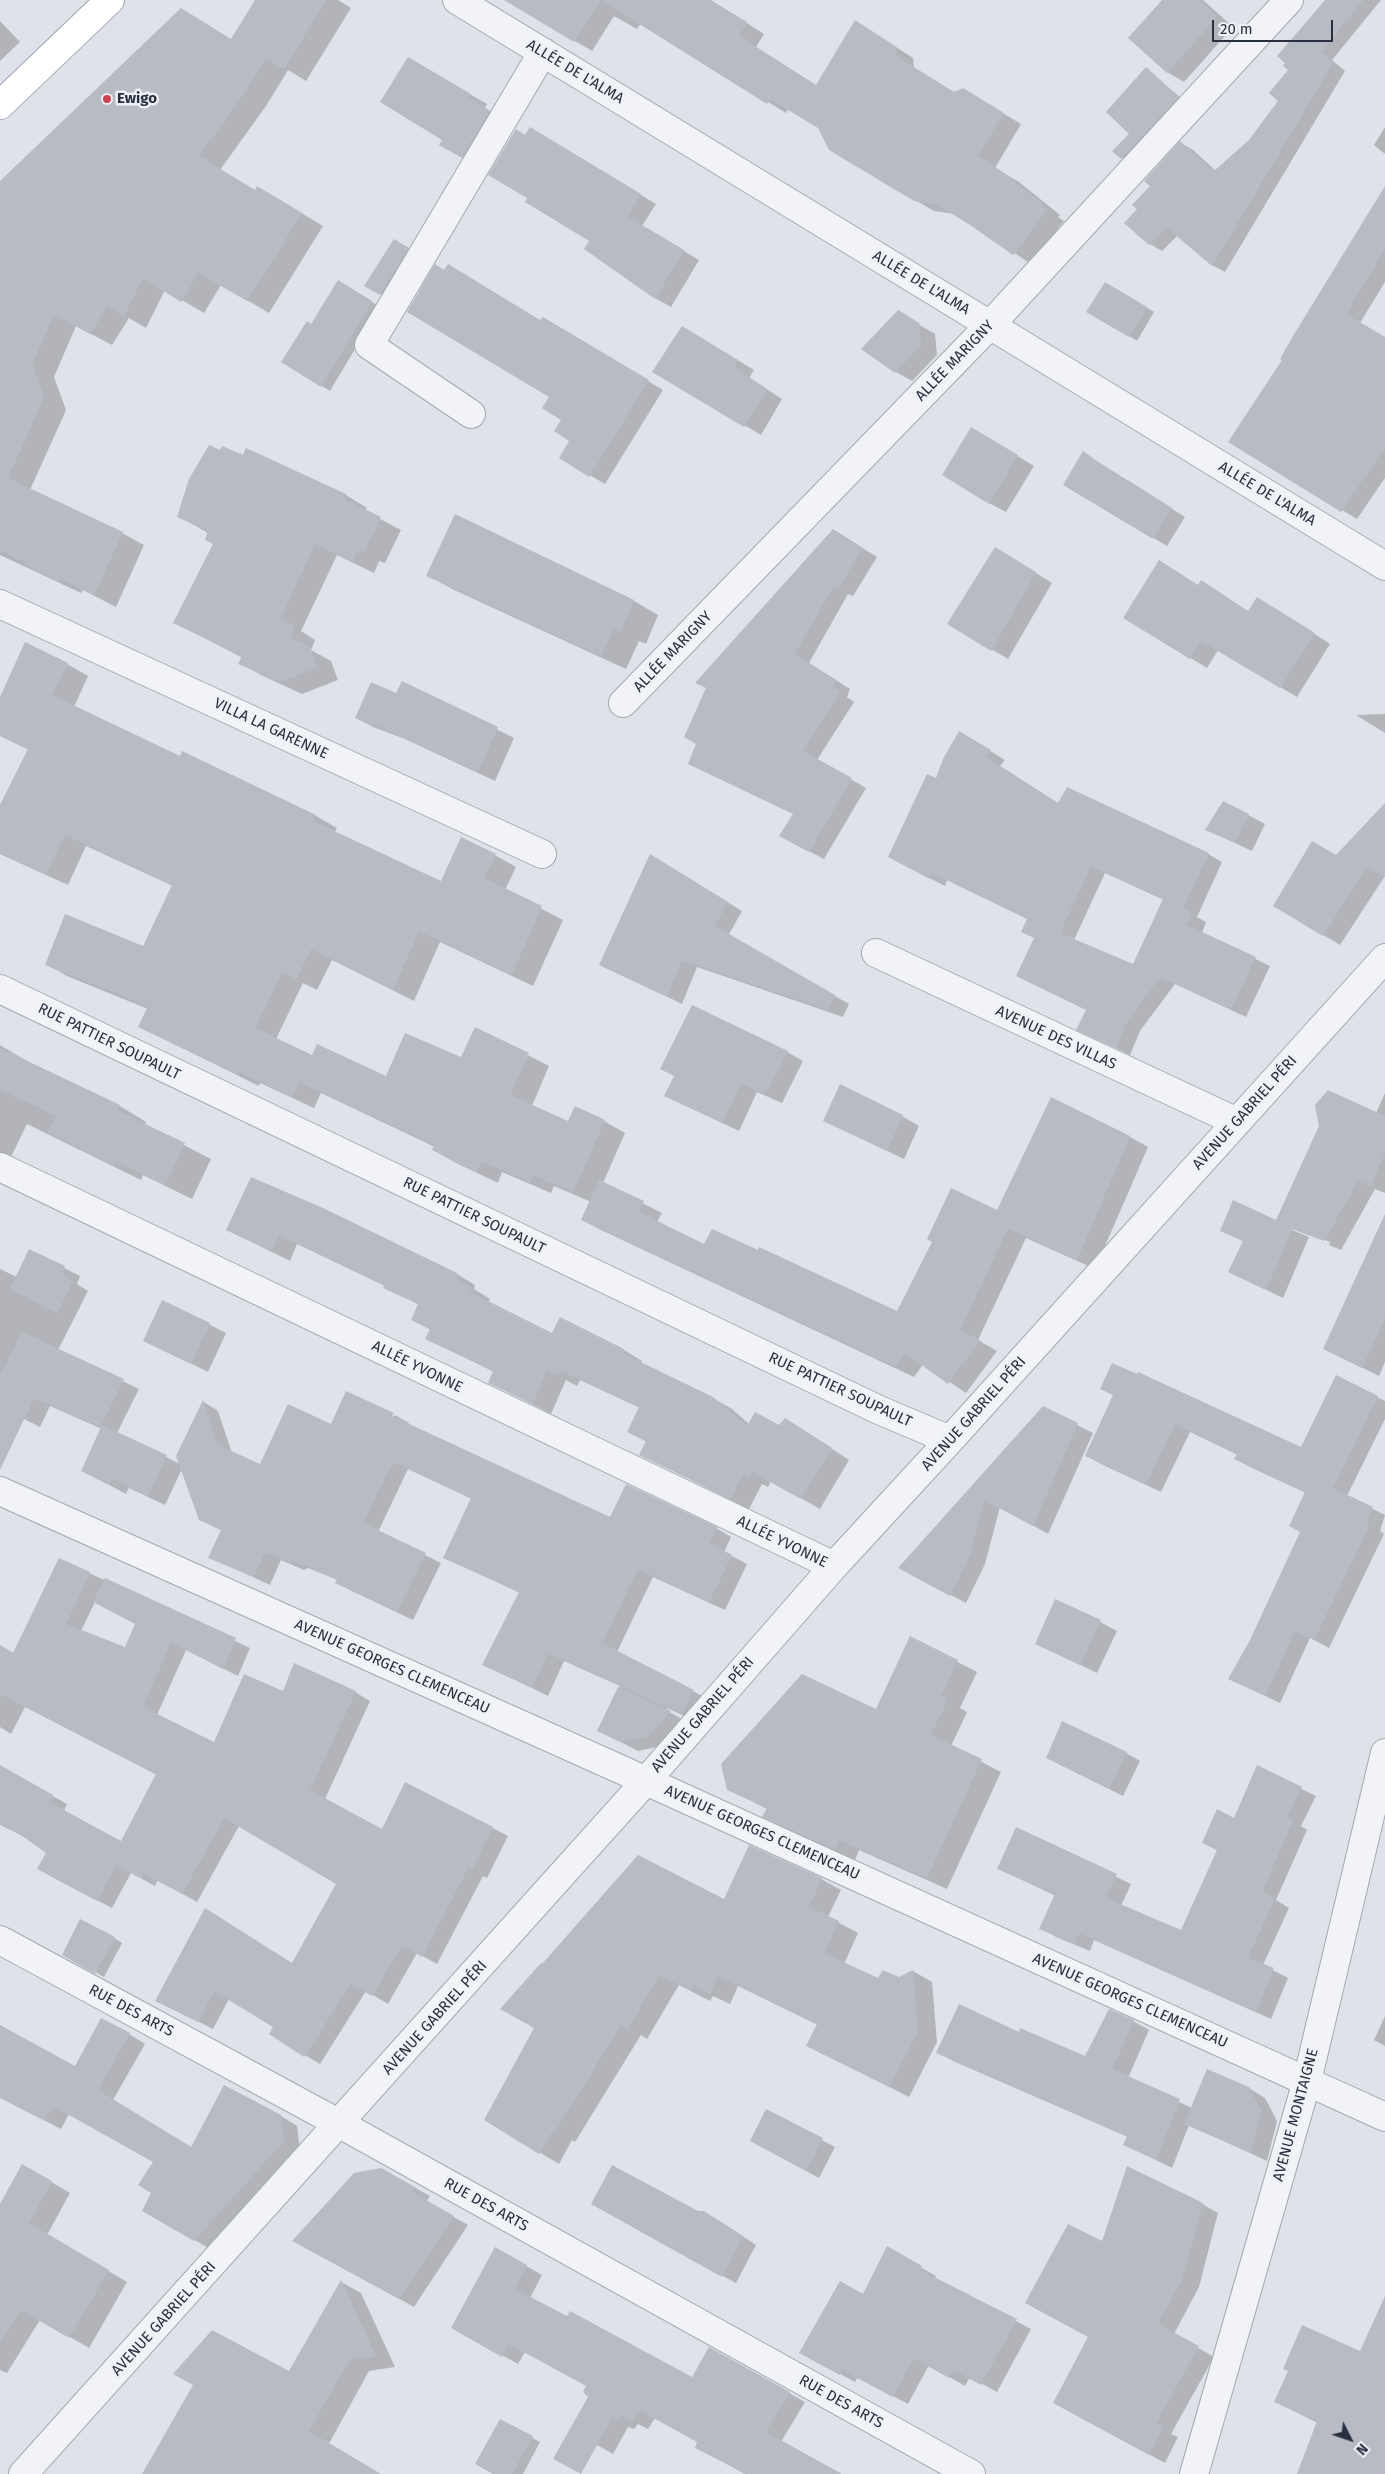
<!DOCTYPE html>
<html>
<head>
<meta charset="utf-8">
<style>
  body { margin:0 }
  #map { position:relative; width:1385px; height:2474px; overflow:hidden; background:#dfe2e8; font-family:"Fira Sans",sans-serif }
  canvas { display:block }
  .north { position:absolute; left:1325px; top:2414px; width:50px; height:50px; -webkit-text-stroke:4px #eef1f5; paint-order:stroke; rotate:131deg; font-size:14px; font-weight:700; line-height:20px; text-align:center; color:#282f3e }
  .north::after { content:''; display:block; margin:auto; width:18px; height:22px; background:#282f3e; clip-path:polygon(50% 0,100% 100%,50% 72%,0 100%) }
  .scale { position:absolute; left:1212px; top:20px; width:121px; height:22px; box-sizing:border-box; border:2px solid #282f3e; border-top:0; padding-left:6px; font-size:15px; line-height:18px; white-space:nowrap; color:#282f3e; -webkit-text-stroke:4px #eef1f5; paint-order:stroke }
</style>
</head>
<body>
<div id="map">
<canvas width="1385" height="2474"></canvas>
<div class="north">N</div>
<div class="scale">20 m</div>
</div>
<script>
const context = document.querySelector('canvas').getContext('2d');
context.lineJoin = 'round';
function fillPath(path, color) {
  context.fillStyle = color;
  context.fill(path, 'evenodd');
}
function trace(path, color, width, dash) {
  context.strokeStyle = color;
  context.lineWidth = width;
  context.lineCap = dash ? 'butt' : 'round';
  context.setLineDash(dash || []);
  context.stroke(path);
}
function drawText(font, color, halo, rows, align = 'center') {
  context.font = font + ' "Fira Sans",sans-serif';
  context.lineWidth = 5;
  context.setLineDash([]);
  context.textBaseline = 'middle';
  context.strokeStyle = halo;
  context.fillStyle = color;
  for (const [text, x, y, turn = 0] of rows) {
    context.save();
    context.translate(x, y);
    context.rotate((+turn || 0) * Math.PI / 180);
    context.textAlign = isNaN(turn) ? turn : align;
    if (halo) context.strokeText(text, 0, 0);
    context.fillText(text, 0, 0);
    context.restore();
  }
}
fillPath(new Path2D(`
  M257,0H338L351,8L306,81L288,70L266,106L220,170L255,191L280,200L323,226L269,313L221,285L204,313L165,290L146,328L129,318L112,345L76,326L54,377L66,410L30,490L122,533L144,545L116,607L83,590L81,593L0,555V183L232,40Z
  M539,0H711L764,34L756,47L817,86L873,32L913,58L914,68L955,93L981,100L1021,124L995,168L1019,182L1060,215L1058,217L1064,221L1031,264L955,214L934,211L915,200L819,127L788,109L786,113L768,102L641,23L637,29L614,16L592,51L540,20Z
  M1164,0H1203L1233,27L1184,82L1167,72Z
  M1327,0H1381L1332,60L1345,71L1225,272L1212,265L1178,235L1162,251L1150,244L1139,209L1151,186L1181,143L1193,150L1216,171L1250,140L1280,101L1289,70L1287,63Z
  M0,21L20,42L0,61Z
  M408,58L487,104L485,108L505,122L479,167L441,144L444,140Z
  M1146,69L1186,102L1130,163L1114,151L1130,134Z
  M1385,127V154L1374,145Z
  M526,136L546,138L656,204L642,226L699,260L671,307L655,298L591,240L529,198Z
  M1385,213V282L1360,323L1385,338V478L1357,519L1230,442Z
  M394,240L416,253L389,299L366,285Z
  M1106,283L1154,312L1137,341L1088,311Z
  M346,286L380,307L330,391L283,362Z
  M898,312L935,334L937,355L912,381L896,372Z
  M543,318L663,390L605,484L561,458L571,441L550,396Z
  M699,337L754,370L749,378L782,399L761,435L654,371Z
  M988,438L1034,466L1006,512L989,503Z
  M247,449L346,495L367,508L365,511L401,530L385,563L379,561L374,573L337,555L301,631L315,640L311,650L331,661L338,680L302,694L261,675L240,663L243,658L175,623L214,544L208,533L178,516L244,457Z
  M1084,453L1185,517L1167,546L1065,485Z
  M455,516L634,601L658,615L646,644L639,641L626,669L452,589L427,575Z
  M848,539L877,557L853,596L848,594L809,663L850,689L847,697L854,702L817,760L866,788L824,859L795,844L794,814L689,763Z
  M1012,558L1052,583L1008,659L949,624Z
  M1198,586L1217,591L1249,612L1274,608L1330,644L1297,697L1218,650L1207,668L1125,618Z
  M67,664L88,676L74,707L180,758L183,753L316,816L337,828L334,833L441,882L495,855L516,867L505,890L563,920L533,986L440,942L414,1001L332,960L317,990L303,983L276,1039L312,1056L387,1078L461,1058L476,1029L549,1066L532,1106L569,1123L604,1121L625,1133L603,1183L662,1213L657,1222L705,1245L898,1313L998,1211L1130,1137L1148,1147L1095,1269L1026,1238L978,1340L997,1351L966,1393L923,1364L914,1377L601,1230L583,1220L591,1202L554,1186L551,1193L502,1172L498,1183L454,1162L434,1150L435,1147L321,1093L314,1108L260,1083L259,1086L140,1027L148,1009L67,976L46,964L144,948L173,886L86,846L68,885L0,854V806L29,750L0,736V698Z
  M403,683L514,738L495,781L405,739L373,727L356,718L397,695Z
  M1385,714V733L1356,715Z
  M974,741L1005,760L1000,766L1059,804L1208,854L1222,862L1197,917L1206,922L1202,933L1270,966L1246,1017L1175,984L1140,1031L1130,1055L1092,1037L1087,1010L1017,975L1035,938L1028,919L947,880L945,886L904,865L937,780ZM1105,873L1164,900L1133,966L1074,940Z
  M1385,805V876L1340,945L1275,906L1337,857Z
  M1248,815L1265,824L1252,851L1206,829Z
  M665,864L742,911L728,936L849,1004L843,1017L697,967L682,1004L601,964Z
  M0,1045L40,1069L120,1106L146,1122L145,1125L211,1159L192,1199L143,1175L141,1180L27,1124L7,1165L0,1162Z
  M787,1052L803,1061L782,1103L757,1092L739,1131L665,1095Z
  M1385,1093V1193L1375,1189L1341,1250L1309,1237L1283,1298L1230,1272L1244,1242L1222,1230L1277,1221L1376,1113ZM1292,1228L1330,1242L1329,1245L1292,1230Z
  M902,1116L919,1126L904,1159L825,1121Z
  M323,1209L457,1274L475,1285L474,1289L490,1299L488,1303L553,1335L561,1319L624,1350L642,1361L641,1363L713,1398L732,1409L749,1424L803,1430L849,1460L820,1509L771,1481L768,1487L762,1484L749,1509L641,1455L647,1442L629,1432L640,1408L580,1380L577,1386L566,1380L551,1414L489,1382L494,1372L427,1338L431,1330L413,1320L419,1305L385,1286L297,1244L290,1261L227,1230Z
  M30,1251L80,1276L77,1284L88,1291L58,1350L139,1389L117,1433L180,1464L204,1402L218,1411L232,1453L261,1466L332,1426L390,1422L395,1415L409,1423L408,1424L610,1519L716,1528L731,1537L724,1552L747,1564L725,1610L653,1577L617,1652L708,1699L697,1722L667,1708L666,1710L687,1722L666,1745L638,1751L598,1730L620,1686L564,1661L548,1696L484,1664L520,1593L444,1557L472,1499L408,1469L378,1532L441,1563L413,1620L352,1591L338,1580L308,1568L304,1570L281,1560L270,1585L210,1557L222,1531L200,1519L182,1469L165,1505L129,1488L126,1494L83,1471L102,1429L50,1406L40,1427L0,1407V1269L17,1277Z
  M1385,1271V1362L1379,1376L1325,1349Z
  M163,1301L226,1333L208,1372L144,1340Z
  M1114,1396L1302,1449L1377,1397L1385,1401V1419L1347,1496L1385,1515L1380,1531L1384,1534L1329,1648L1310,1638L1280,1703L1230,1679L1251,1640L1301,1532L1306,1493L1250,1467L1236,1459L1238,1455L1190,1432L1161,1492L1101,1464L1086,1455Z
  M1043,1408L1093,1433L1048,1534L1000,1507L985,1564L966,1603L915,1576Z
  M89,1573L250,1648L238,1676L186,1650L157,1715L215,1743L284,1693L355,1692L370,1701L325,1799L383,1831L406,1783L508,1836L487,1878L483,1876L437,1964L417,1953L388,2004L366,1991L320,2064L270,2034L275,2026L229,1999L213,2029L157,2001L292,1964L338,1883L239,1826L197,1902L158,1880L155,1886L131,1873L112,1908L53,1877L47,1853L26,1838L0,1824V1767L67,1804L64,1811L122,1843L157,1775L25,1707L11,1734L0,1727V1645L14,1654ZM95,1602L137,1624L126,1649L81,1631Z
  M1100,1622L1117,1631L1097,1673L1036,1643Z
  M911,1638L977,1672L960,1708L967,1712L951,1746L1001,1772L947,1889L859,1850L855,1860L784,1828L764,1816L767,1809L728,1789L877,1711Z
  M1126,1753L1140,1761L1123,1796L1061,1765Z
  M1257,1767L1316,1796L1301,1826L1307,1830L1276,1900L1289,1908L1263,1965L1288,1978L1271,2019L1094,1940L1090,1951L1056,1937L1041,1928L1056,1896L999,1869L1016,1828L1131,1884L1121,1906L1182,1932L1218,1851L1203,1842L1235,1819Z
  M821,1879L841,1890L828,1917L858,1933L844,1964L879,1980L899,1979L913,1971L932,1982L937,2042L909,2097L808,2045L818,2025L738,1986L730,2004L713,1996L710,2001L679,1985L647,2039L641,2035L575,2142L572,2140L559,2164L485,2120L725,1901Z
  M114,1938L122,1943L104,1977L63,1954Z
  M1385,2016V2046L1374,2040Z
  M1133,2021L1149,2030L1128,2078L1192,2108L1249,2088L1265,2098L1277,2121L1267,2161L1189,2125L1172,2168L1125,2145L1128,2137L953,2061L938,2052L1020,2033L1086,2058Z
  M0,2026L76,2068L129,2034L145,2044L113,2100L192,2148L281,2116L297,2126L300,2150L210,2249L144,2210L153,2193L154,2162L69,2114L61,2129L19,2107L0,2090Z
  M767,2111L835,2147L819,2178L764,2148Z
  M22,2165L70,2193L47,2235L127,2282L89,2348L40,2320L7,2373L0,2370V2207Z
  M381,2169L430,2196L426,2202L468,2225L414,2307L309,2249Z
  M592,2204L698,2212L718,2220L756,2245L736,2283Z
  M1202,2204L1218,2213L1199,2287L1174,2334L1214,2357L1171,2434L1178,2437L1165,2463L1071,2412L1090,2337L1103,2242Z
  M495,2248L542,2275L530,2298L692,2379L709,2348L805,2402L781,2442L815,2474H745L712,2456L699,2442L655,2418L648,2429L638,2424L634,2429L628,2427L613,2454L571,2430L590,2396L588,2386L525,2352L518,2364L452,2328Z
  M887,2248L936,2276L935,2279L1031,2329L997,2392L970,2377L965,2386L929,2365L908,2404L858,2377L855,2382L816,2361L863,2295Z
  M341,2282L361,2293L395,2367L369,2371L321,2458L283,2474H144L195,2385L290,2373Z
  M1385,2299V2474H1298L1318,2423L1275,2402L1360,2353Z
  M501,2421L540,2442L523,2474H495Z`), '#0003');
fillPath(new Path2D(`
  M255,0H326L284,69L266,59L244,94L199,156L255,190L257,186L302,213L247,301L198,273L181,302L143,278L124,316L107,306L90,334L54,314L32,364L44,397L8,478L123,532L94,595L61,579L59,582L25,565V562L0,550V181L181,8L231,39Z
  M504,0H600L574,42Z
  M601,0H710L747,22L739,36L816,85L855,20L895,46L896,56L954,92L963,88L1004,113L977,156L1000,170L1043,204L1041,206L1047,210L1013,255L973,227L936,204L914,201L829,150L818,128L770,99L767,104Z
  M1162,0H1199L1217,17L1167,73L1128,38Z
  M1325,0H1363L1321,52L1333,63L1212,266L1166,227L1149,245L1124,223L1137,209L1132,205L1150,186L1144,181L1180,141L1214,171L1249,140L1278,101L1269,93L1288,70L1283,66L1285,63L1277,56Z
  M408,57L471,94L469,98L490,111L462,158L439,145L442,140L380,102Z
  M1146,67L1179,97L1121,159L1112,151L1129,134L1106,112Z
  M530,127L641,194L627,216L684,250L655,299L584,249L589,241L525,202L527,198L488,175L516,129L525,135Z
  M1385,186V249L1346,314L1385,337V447L1341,512L1228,442L1282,360L1280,359L1293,336Z
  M394,239L409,248L380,295L364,286Z
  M435,264L444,270L448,264L540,320L543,317L649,380L589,477L559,458L569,441L554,431L561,420L542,408L549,397L407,312Z
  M338,280L372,301L321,387L281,362L307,321L311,324Z
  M1105,282L1147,307L1129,337L1086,312Z
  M898,310L919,323L921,345L895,373L861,349Z
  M682,326L738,360L734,367L767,389L744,427L652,372Z
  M971,427L1018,455L989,504L942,475Z
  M209,445L220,450L222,446L243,455L246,448L346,494L344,499L381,517L364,552L358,550L352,562L315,544L280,619L295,626L290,638L310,647L317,668L280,682L238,664L242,656L173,623L213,544L205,540L208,531L177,517L189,479Z
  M1083,451L1127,483L1128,480L1172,508L1153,539L1063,485Z
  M455,514L634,600L621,631L614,628L601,656L426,576Z
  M833,529L863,548L838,589L833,586L795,654L836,680L833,687L840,692L803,751L852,778L809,852L779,836L793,814L688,764L696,744L684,737L706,688L695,683Z
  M995,547L1036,572L991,651L947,624Z
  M1159,560L1198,585L1201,580L1248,611L1257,597L1315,633L1280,688L1201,641L1190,659L1123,618Z
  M25,642L68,663L52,695L180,756L182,751L316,815L313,821L441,881L461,837L496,854L484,878L542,906L512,975L419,931L393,990L311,949L296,979L282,972L255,1028L312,1055L317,1044L386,1076L405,1033L461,1057L475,1027L529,1053L510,1095L568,1121L575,1106L605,1120L573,1192L533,1175L530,1182L481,1161L476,1172L432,1150L434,1145L300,1082L292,1097L239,1072L238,1075L138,1027L148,1006L45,965L65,914L143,946L172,885L65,835L46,874L0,853V805L28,749L0,735V697Z
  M402,681L498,727L478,772L387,730L355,718L371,682L396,693Z
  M959,731L991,750L986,757L1058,803L1067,787L1209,853L1183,908L1192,913L1187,925L1256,957L1231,1009L1160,977L1126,1023L1116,1048L1076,1030L1086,1010L1016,976L1034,938L1021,932L1027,919L932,873L930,879L888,857L927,774L936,778L943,759ZM1091,866L1163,899L1133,964L1060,933Z
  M1223,801L1249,814L1235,843L1205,830Z
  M1385,803V877L1367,866L1323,936L1273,906L1312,841L1336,855Z
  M650,854L728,902L715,926L835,995L828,1010L682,960L667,997L599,965Z
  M692,1005L788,1051L765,1095L741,1083L722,1123L664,1096L674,1076L660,1069Z
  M0,1048L120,1105L118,1111L185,1143L165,1185L116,1161L114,1166L48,1133L56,1116L0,1089Z
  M840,1084L903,1115L887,1151L823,1121Z
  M1328,1090L1385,1116V1152L1371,1186L1358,1181L1324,1241L1292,1229L1266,1290L1228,1272L1243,1241L1220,1231L1233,1200L1276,1220L1319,1126L1315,1105Z
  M1051,1097L1130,1136L1077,1260L1008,1228L960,1330L980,1340L948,1384L905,1353L896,1367L581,1220L599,1180L644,1201L639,1212L704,1244L712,1229L758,1250L759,1247L897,1311L932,1242L927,1239L951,1188L997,1210Z
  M251,1177L323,1208L457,1273L456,1279L472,1287L470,1292L552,1333L560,1317L624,1349L622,1353L713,1397L747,1426L755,1412L779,1425L785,1418L832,1448L801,1499L752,1472L749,1477L743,1474L731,1499L639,1455L646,1441L627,1432L639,1407L561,1371L559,1376L547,1371L532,1404L488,1383L493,1371L425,1339L430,1329L411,1320L418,1304L383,1288L384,1285L279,1235L271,1251L226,1230Z
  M1385,1214V1318L1362,1368L1323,1349Z
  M29,1249L65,1266L62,1274L73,1281L57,1313L10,1289Z
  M162,1300L210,1323L191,1364L143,1341Z
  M22,1332L124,1379L100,1427L34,1398L0,1470V1376Z
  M1112,1363L1137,1374L1138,1372L1301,1447L1336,1375L1378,1396L1333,1488L1373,1507L1366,1522L1370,1524L1314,1640L1295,1631L1265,1696L1228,1679L1250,1640L1300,1532L1289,1526L1305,1492L1234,1459L1237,1454L1175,1424L1146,1484L1085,1456L1113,1395L1100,1389Z
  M346,1391L394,1413L392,1416L610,1517L626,1484L717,1527L709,1543L732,1555L709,1602L638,1569L602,1643L694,1690L682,1714L548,1653L532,1688L482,1665L519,1592L443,1558L471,1498L393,1462L363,1523L426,1553L397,1612L335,1583L337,1579L292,1560L288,1562L265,1552L254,1577L208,1558L221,1530L199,1520L176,1456L203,1400L218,1445L260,1464L288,1404L331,1424Z
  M1043,1406L1078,1423L1033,1526L984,1500L970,1555L950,1596L898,1568Z
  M102,1425L167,1455L148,1496L112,1479L109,1485L81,1471Z
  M59,1558L90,1572L66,1624L125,1647L135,1624L93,1602L105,1578L236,1638L223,1669L171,1642L143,1707L214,1742L244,1674L283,1691L294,1663L356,1691L310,1790L382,1829L405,1782L493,1827L472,1870L468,1868L422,1957L402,1945L372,1996L351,1984L304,2057L269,2034L273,2027L214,1991L198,2022L155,2001L205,1908L292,1963L336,1884L224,1818L182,1894L143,1873L140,1878L116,1865L97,1901L37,1869L46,1853L21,1835L0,1825V1765L53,1795L49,1802L121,1841L156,1774L0,1694V1645L13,1653Z
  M1055,1599L1101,1620L1080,1665L1035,1644Z
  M910,1636L958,1660L941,1696L948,1699L931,1735L982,1759L927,1878L839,1840L835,1850L762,1817L767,1808L727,1790L721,1764L802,1674L876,1709Z
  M618,1687L671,1711L649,1736L620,1742L597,1731Z
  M1062,1721L1127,1752L1109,1789L1046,1758Z
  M1257,1765L1302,1787L1287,1817L1293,1820L1262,1892L1275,1898L1248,1958L1274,1968L1256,2012L1079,1933L1075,1944L1039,1929L1055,1894L997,1869L1016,1827L1117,1874L1106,1898L1181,1930L1217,1850L1202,1843L1217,1809L1234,1818Z
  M749,1845L822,1878L809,1907L839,1921L824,1953L878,1978L883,1970L899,1977L913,1970L918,2031L889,2087L806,2046L817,2024L718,1976L710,1994L694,1986L691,1991L659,1975L628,2029L621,2025L555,2132L553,2130L539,2154L484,2120L534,2028L500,2009L541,1963L542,1964L638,1855L724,1899Z
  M80,1919L115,1937L95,1974L62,1955Z
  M959,2004L1019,2032L1020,2028L1085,2056L1109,2009L1134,2020L1112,2069L1180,2099L1156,2160L1123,2145L1127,2136L936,2053Z
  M101,2018L130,2033L98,2090L191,2147L224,2085L281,2115L284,2141L194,2241L142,2211L151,2193L138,2185L153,2162L53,2106L45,2121L0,2098V2025L75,2066Z
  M1207,2069L1249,2087L1261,2111L1251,2153L1184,2124Z
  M766,2109L823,2138L806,2171L750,2141Z
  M22,2164L52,2181L29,2223L109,2270L69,2338L21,2310L0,2343V2204Z
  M612,2165L698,2211H704L743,2236L722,2277L591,2204Z
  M1127,2166L1203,2203L1183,2277L1158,2324L1199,2346L1156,2423L1163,2427L1149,2455L1053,2403L1088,2337L1025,2303L1068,2224L1102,2241Z
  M381,2168L415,2187L412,2192L454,2216L399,2299L292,2241L354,2173Z
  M887,2246L922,2266L920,2270L1017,2319L981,2385L954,2370L949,2378L913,2358L893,2397L842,2370L840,2375L799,2353L840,2281L863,2294Z
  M495,2247L527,2265L515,2289L567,2316L570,2311L692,2377L709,2347L790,2392L766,2432L842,2474H747L695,2448L697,2442L639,2410L632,2421L621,2416L618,2421L612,2418L581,2474L553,2459L588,2397L583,2392L586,2386L509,2344L502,2357L451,2328Z
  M341,2280L376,2356L349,2360L309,2431L381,2474H142L193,2385L173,2374L212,2330L289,2371Z
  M1385,2296V2474H1297L1317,2421L1274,2402L1288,2371L1283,2369L1302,2325L1360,2351Z
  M500,2419L533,2436L512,2474H493L475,2464Z`), '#b6bbc4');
const minor = new Path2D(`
  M457,0L1385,566
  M471,414L369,345L543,52
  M0,604L542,854
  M623,703L990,325L1289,0
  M876,953L1237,1122
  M0,989L879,1410L950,1440
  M0,1167L834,1566
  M0,1491L622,1770L1385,2117
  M0,1940L340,2124L971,2474
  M23,2474L646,1781L834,1566L950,1440L1385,958
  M1194,2474L1307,2081L1385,1753`);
const major = new Path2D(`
  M0,105L110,0`);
trace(minor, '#a4a9b2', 30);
trace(major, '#9ea6b3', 30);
trace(minor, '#f1f3f6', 28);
trace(major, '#fff', 28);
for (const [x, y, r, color] of [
  [107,99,5,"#cb4553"]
]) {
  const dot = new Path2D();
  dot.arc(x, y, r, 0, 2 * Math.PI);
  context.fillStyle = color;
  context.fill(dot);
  trace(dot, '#eef1f5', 2);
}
drawText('15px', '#282f3e', '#eef1f5', [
  ["ALLÉE DE L'ALMA",575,72,31],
  ["ALLÉE DE L'ALMA",921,283,31],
  ["ALLÉE MARIGNY",955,361,-46],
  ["ALLÉE DE L'ALMA",1267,494,31],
  ["ALLÉE MARIGNY",673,652,-46],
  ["VILLA LA GARENNE",271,729,25],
  ["AVENUE DES VILLAS",1056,1038,25],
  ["RUE PATTIER SOUPAULT",109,1042,26],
  ["AVENUE GABRIEL PÉRI",1245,1113,-48],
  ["RUE PATTIER SOUPAULT",474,1216,26],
  ["ALLÉE YVONNE",417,1367,26],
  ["RUE PATTIER SOUPAULT",840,1390,25],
  ["AVENUE GABRIEL PÉRI",974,1414,-48],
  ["ALLÉE YVONNE",782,1542,26],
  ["AVENUE GEORGES CLEMENCEAU",392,1667,24],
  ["AVENUE GABRIEL PÉRI",703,1715,-49],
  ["AVENUE GEORGES CLEMENCEAU",762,1833,24],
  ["AVENUE GEORGES CLEMENCEAU",1130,2001,24],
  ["RUE DES ARTS",131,2011,28],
  ["AVENUE GABRIEL PÉRI",435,2018,-48],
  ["AVENUE MONTAIGNE",1296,2115,-75],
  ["RUE DES ARTS",486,2205,29],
  ["AVENUE GABRIEL PÉRI",164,2319,-48],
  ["RUE DES ARTS",841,2402,29]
]);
drawText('bold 15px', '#282f3e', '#eef1f5', [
  ["Ewigo",117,99]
], 'left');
</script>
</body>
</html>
